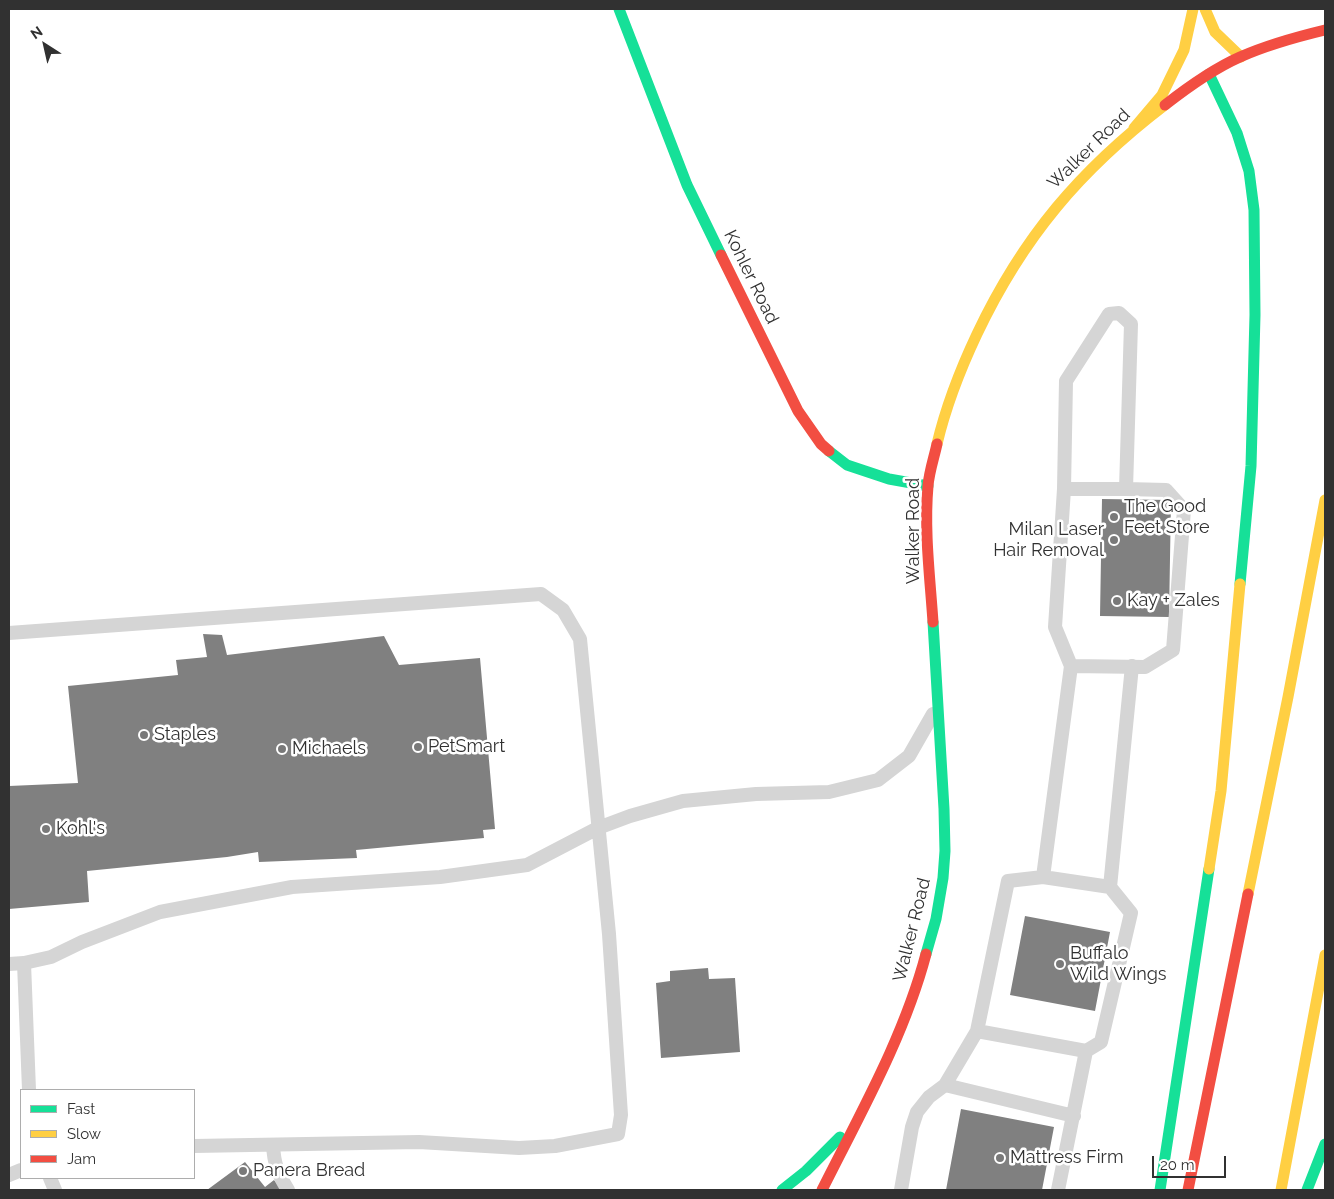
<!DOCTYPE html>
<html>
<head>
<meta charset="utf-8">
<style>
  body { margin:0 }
  #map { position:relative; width:1334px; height:1199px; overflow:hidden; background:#fff; font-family:Raleway,sans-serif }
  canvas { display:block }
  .frame { position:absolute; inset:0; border:10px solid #313131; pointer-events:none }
  .legend { position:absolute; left:20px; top:1089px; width:175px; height:90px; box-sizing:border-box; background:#fff; border:1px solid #adadad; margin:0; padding:6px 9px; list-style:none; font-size:15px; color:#313131 }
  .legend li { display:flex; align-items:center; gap:10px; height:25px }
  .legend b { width:25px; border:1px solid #adadad }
  .north { position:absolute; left:20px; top:20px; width:50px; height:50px; -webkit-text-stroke:4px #fff; paint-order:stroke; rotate:325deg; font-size:14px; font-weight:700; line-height:20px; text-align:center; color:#313131 }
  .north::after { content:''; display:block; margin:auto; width:18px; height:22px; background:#313131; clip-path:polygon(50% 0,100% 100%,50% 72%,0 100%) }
  .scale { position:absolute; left:1152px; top:1156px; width:74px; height:22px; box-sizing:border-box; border:2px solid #313131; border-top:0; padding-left:6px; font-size:15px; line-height:18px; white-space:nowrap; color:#313131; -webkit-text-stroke:4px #fff; paint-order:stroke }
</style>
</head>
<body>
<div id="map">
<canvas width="1334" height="1199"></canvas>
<div class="frame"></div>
<ul class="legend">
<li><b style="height:6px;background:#16e098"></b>Fast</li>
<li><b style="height:6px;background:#ffcf43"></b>Slow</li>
<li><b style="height:6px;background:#f24e42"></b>Jam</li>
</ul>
<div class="north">N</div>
<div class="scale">20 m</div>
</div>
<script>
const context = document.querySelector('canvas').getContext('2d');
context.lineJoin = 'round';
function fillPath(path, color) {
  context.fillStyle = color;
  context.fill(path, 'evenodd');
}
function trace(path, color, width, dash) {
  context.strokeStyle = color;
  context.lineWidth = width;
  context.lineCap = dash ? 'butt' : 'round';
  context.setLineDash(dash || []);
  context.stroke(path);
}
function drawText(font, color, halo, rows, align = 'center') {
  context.font = font + ' Raleway,sans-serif';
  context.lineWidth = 5;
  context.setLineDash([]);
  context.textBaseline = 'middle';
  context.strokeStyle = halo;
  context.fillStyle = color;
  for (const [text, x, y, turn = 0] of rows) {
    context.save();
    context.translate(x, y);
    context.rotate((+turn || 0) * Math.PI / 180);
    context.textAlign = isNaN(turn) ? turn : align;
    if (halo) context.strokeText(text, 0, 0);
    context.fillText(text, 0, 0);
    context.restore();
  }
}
fillPath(new Path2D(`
  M1102,499L1171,500L1169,617L1100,616Z
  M203,634L222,635L227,655L384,636L399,665L480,658L495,829L483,830L484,838L356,850L357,858L259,862L258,852L227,857L87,871L89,902L9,909V786L78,783L68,686L178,675L176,660L207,657Z
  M1025,916L1110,932L1095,1011L1010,995Z
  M708,968L709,979L735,978L740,1052L661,1058L656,983L670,981V971Z
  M961,1109L1054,1127L1042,1190H946Z
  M245,1162L265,1187L274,1180L282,1190H207Z`), '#808080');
trace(new Path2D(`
  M9,633L541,594L563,610L580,639L609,934L621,1115L618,1134L555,1146L519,1148L419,1142L194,1146
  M1071,666L1145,667L1173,650L1184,510L1166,490L1126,489
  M1043,877L1110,887
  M24,963L29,1090
  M9,964L24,963L51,957L82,942L160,912L292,887L440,877L527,865L598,828L630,816L683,801L756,794L829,792L878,780L909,756L933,714
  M977,1031L1086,1051L1101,1042L1131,913L1110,887L1132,666
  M945,1085L1074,1116
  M273,1145C274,1164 278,1174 288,1190
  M9,1175L21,1170
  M50,1178L55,1190
  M901,1190L912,1127L917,1112L929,1097L945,1085L977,1031L1008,881L1043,877L1071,666L1055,627L1064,489L1066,381L1109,314L1119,313L1131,324L1126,489H1064
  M1058,1190L1086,1051`), '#d5d5d5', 14);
trace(new Path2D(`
  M619,9L687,185L721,255
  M1209,74L1237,133L1249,171L1254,210L1255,315L1251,466L1240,584
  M829,451L847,465L889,479L928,486
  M926,954L936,919L943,878L945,851L944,809L933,622
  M782,1190L806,1171L840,1137
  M1160,1190L1209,869
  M1307,1190L1325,1144`), '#16e098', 11);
trace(new Path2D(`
  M1205,9L1215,32L1241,57
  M1134,128L1162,95L1184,50L1193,9
  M937,444C946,406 960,370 977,334C1023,237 1080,170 1165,105
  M1209,869L1221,791L1240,584
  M1248,894L1288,697L1325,500
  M1281,1190L1325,955`), '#ffcf43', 11);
trace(new Path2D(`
  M1165,105C1188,87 1213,69 1240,57C1267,45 1296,37 1325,30
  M721,255L798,411L821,444L829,451
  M933,622C930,577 924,531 928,486C929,472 934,458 937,444
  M822,1190C860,1114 904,1037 926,954
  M1188,1190L1248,894`), '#f24e42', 11);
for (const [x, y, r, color] of [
  [1114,517,5,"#797979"],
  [1114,540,5,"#797979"],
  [1117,601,5,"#797979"],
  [144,735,5,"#797979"],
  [418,747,5,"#797979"],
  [282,749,5,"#797979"],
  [46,829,5,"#797979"],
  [1060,964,5,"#797979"],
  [1000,1158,5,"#797979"],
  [243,1171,5,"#797979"]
]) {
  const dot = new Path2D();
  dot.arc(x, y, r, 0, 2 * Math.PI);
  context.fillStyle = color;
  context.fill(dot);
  trace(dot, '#fff', 2);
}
drawText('18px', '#313131', '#fff', [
  ["Walker Road",1089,149,-44],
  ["Kohler Road",751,277,64],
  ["Walker Road",914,531,-90],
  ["Walker Road",912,930,-76]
]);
drawText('18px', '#313131', '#fff', [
  ["The Good",1124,507],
  ["Feet Store",1124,528],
  ["Milan Laser",1104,530,"right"],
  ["Hair Removal",1104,551,"right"],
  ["Kay + Zales",1127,601],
  ["Staples",154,735],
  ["PetSmart",428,747],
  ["Michaels",292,749],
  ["Kohl's",56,829],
  ["Buffalo",1070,954],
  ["Wild Wings",1070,975],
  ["Mattress Firm",1010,1158],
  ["Panera Bread",253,1171]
], 'left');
</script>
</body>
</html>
